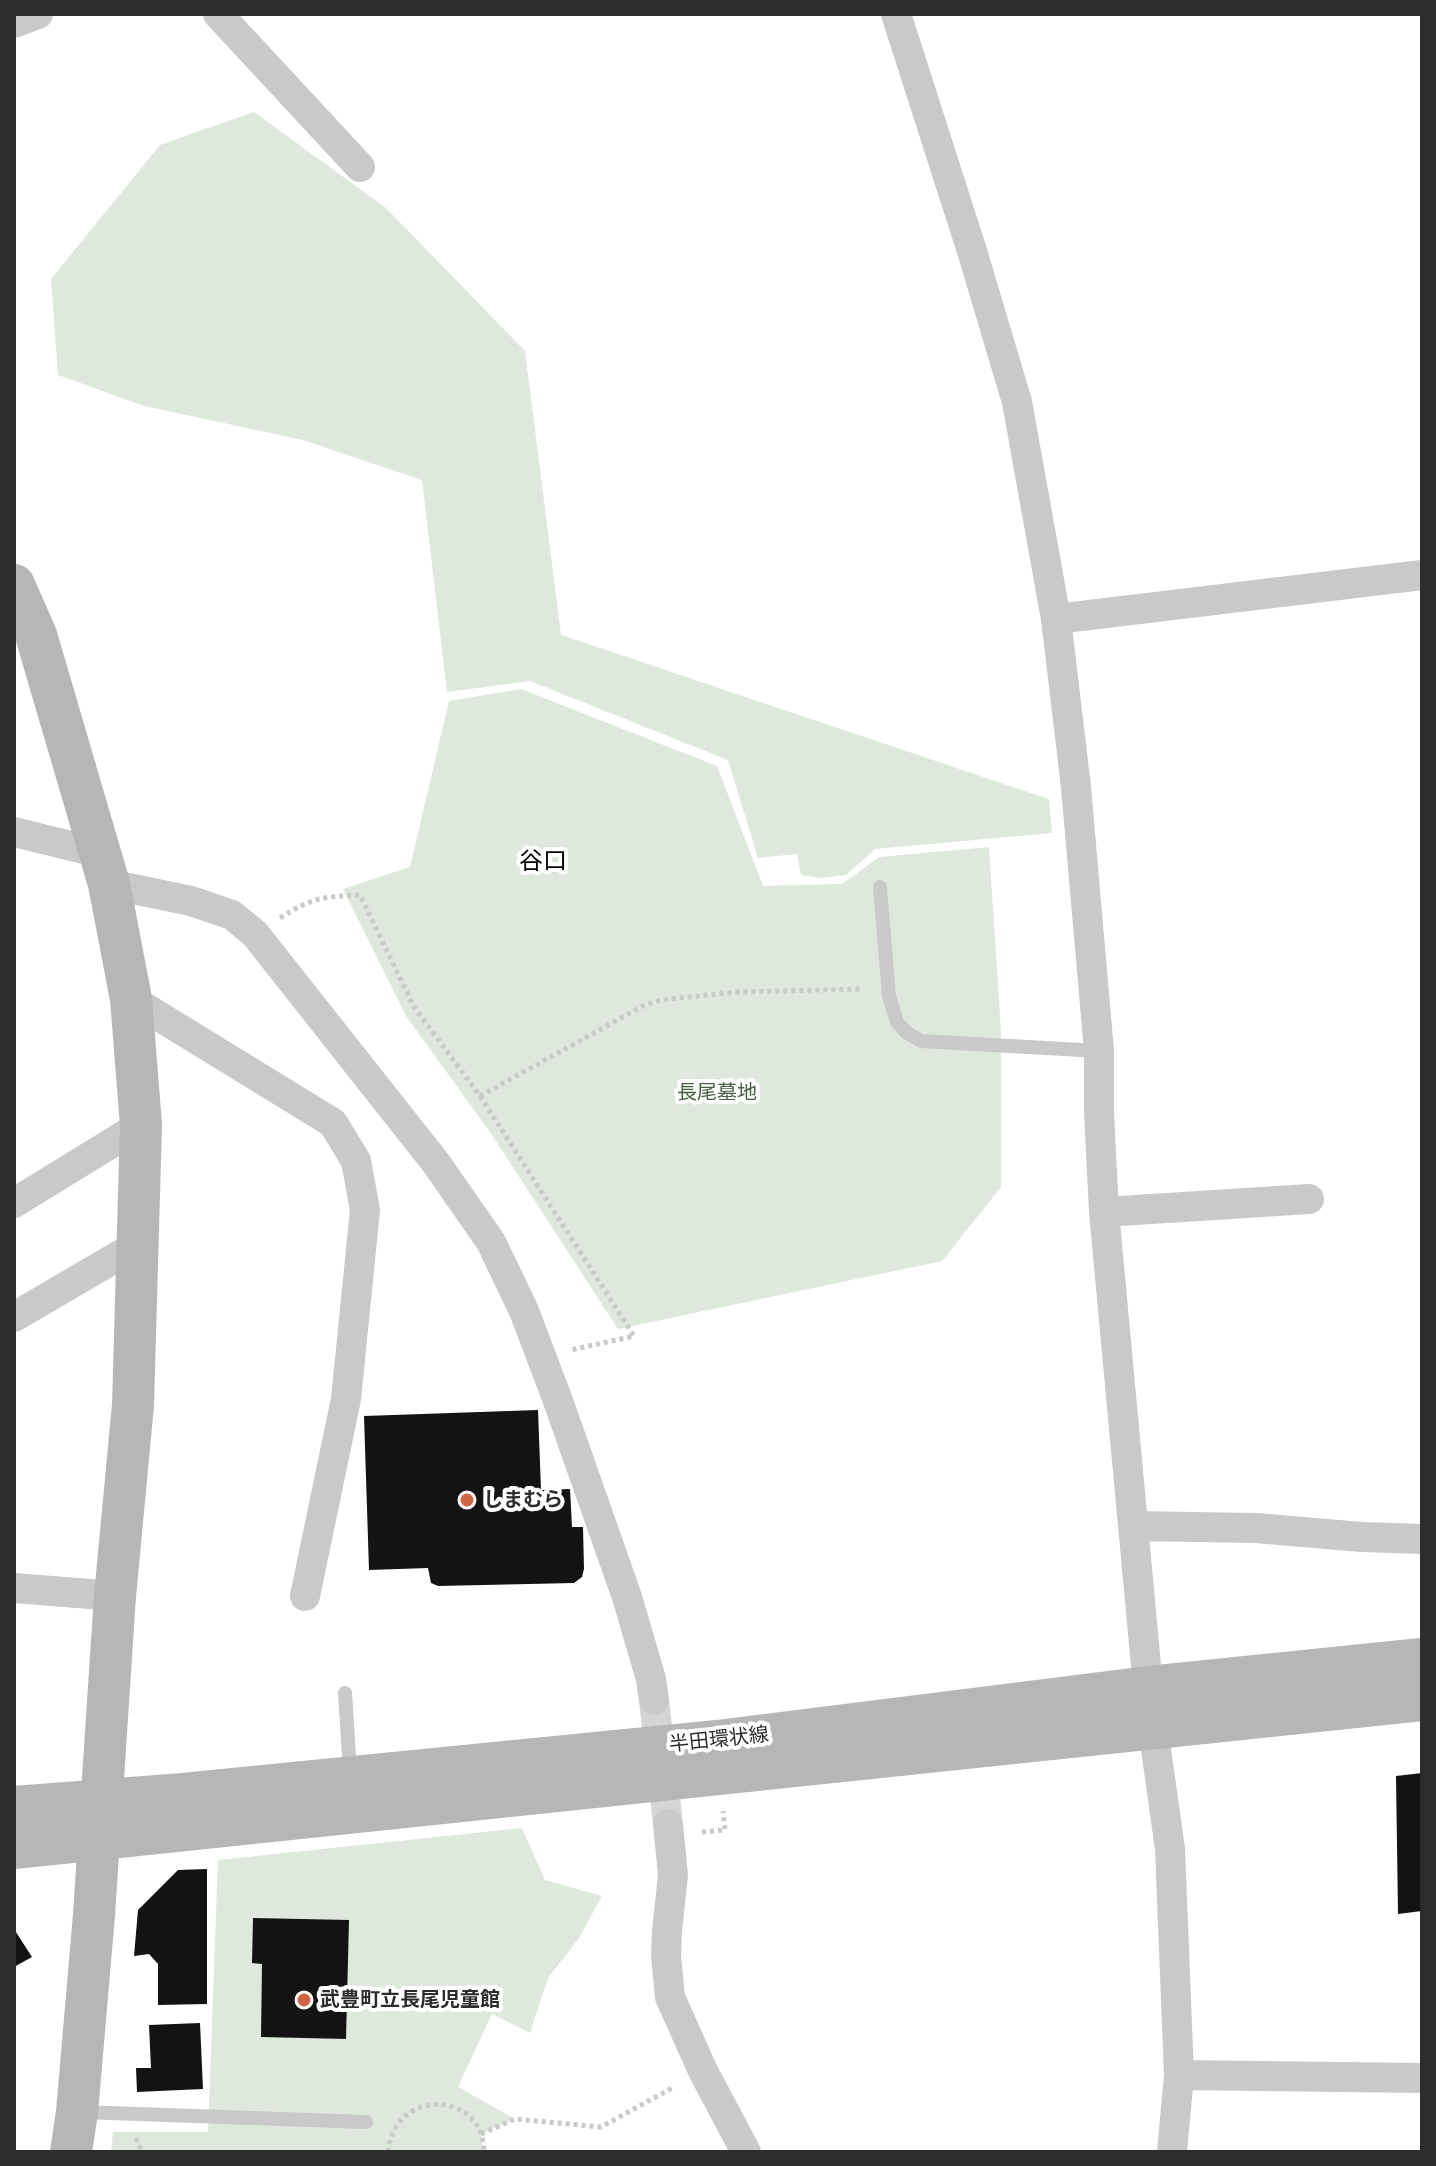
<!DOCTYPE html>
<html>
<head>
<meta charset="utf-8">
<style>
  body { margin:0 }
  #map { position:relative; width:1436px; height:2166px; overflow:hidden; background:#fff; font-family:"PT Sans Narrow",sans-serif }
  canvas { display:block }
  .frame { position:absolute; inset:0; border:16px solid #2c2c2c; pointer-events:none }
</style>
</head>
<body>
<div id="map">
<canvas width="1436" height="2166"></canvas>
<div class="frame"></div>
</div>
<script>
const context = document.querySelector('canvas').getContext('2d');
context.lineJoin = 'round';
function fillPath(path, color) {
  context.fillStyle = color;
  context.fill(path, 'evenodd');
}
function trace(path, color, width, dash) {
  context.strokeStyle = color;
  context.lineWidth = width;
  context.lineCap = dash ? 'butt' : 'round';
  context.setLineDash(dash || []);
  context.stroke(path);
}
function drawText(font, color, halo, rows, align = 'center') {
  context.font = font + ' "PT Sans Narrow","Noto Sans JP",sans-serif';
  context.lineWidth = 8;
  context.setLineDash([]);
  context.textBaseline = 'middle';
  context.strokeStyle = halo;
  context.fillStyle = color;
  for (const [text, x, y, turn = 0] of rows) {
    context.save();
    context.translate(x, y);
    context.rotate((+turn || 0) * Math.PI / 180);
    context.textAlign = isNaN(turn) ? turn : align;
    if (halo) context.strokeText(text, 0, 0);
    context.fillText(text, 0, 0);
    context.restore();
  }
}
fillPath(new Path2D(`
  M254,112L386,208L525,351L561,635L1049,799L1052,833L875,849L846,875L821,878L801,875L797,854L758,858L728,760L530,681L447,692L422,480L303,440L144,406L58,375L51,279L160,145Z
  M521,689L717,766L763,886L842,884L879,857L989,847L1001,1031V1187L942,1261L618,1329L490,1132L406,1016L343,889L410,867L449,701Z
  M522,1828L545,1880L602,1896L579,1938L548,1978L530,2033L492,2014L458,2087L515,2119L481,2134L484,2152H111L113,2132H208L218,1860Z`), '#dee8dc');
fillPath(new Path2D(`
  M538,1410L541,1490L570,1489L572,1527H583L584,1569L582,1577L574,1583L438,1586L431,1583L428,1568L369,1570L364,1416Z
  M1422,1773V1911L1398,1914L1396,1776Z
  M207,1869V2004L158,2005V1964L149,1954L134,1956L138,1910L178,1870Z
  M253,1918L349,1920L346,2039L261,2037L262,1964L252,1963Z
  M14,1929L32,1957L14,1967Z
  M200,2023L203,2089L137,2092L136,2068H151L149,2025Z`), '#131313');
trace(new Path2D(`
  M654,1700L668,1824`), '#d5d5d5', 30, [30, 15]);
trace(new Path2D(`
  M280,918C313,897 322,897 360,895L414,1007L480,1096L634,1336L571,1350
  M480,1096L643,1006L661,1000L736,992L863,989
  M702,1832L725,1830L723,1811
  M481,2134L515,2119L601,2127L674,2087
  M136,2138L142,2152
  M388,2152C394,2087 484,2090 484,2152`), '#c9c9c9', 5, [4, 4]);
trace(new Path2D(`
  M880,887L889,996L897,1022L907,1033L921,1041L1099,1051
  M345,1693L350,1772
  M81,2112L366,2122`), '#c9c9c9', 14);
trace(new Path2D(`
  M218,14L360,167
  M896,14L972,251L1017,402L1056,619L1076,787L1099,1051V1113L1104,1212L1148,1687
  M14,23L38,14
  M1056,619L1422,575
  M14,832L100,853
  M109,884L191,901L232,915L255,934L436,1163L491,1242L524,1311L557,1398L627,1597L651,1679L654,1700
  M131,999L333,1123L356,1161L365,1210L346,1399L305,1596
  M14,1203L141,1125
  M1104,1212L1309,1199
  M14,1317L137,1245
  M1133,1526L1256,1528L1362,1537L1422,1539
  M14,1588L115,1596
  M1153,1728L1170,1849L1179,2075L1172,2152
  M668,1824L673,1875L667,1931L666,1956L670,1997L703,2071L746,2152
  M1179,2075L1422,2078`), '#c9c9c9', 30);
trace(new Path2D(`
  M14,585L36,635L109,884L131,999L141,1125L133,1405L115,1596L94,1915L77,2112L71,2152
  M14,1807L183,1794L717,1741L1148,1687L1422,1659
  M14,1848L1422,1700`), '#b6b6b6', 42);
for (const [x, y, r, color] of [
  [467,1500,8,"#ce6544"],
  [304,2000,8,"#ce6544"]
]) {
  const dot = new Path2D();
  dot.arc(x, y, r, 0, 2 * Math.PI);
  context.fillStyle = color;
  context.fill(dot);
  trace(dot, '#fff', 3);
}
drawText('20px', '#456240', '#fff', [
  ["長尾墓地",717,1093]
]);
drawText('bold 20px', '#2c2c2c', '#fff', [
  ["しまむら",483,1500],
  ["武豊町立長尾児童館",320,2000]
], 'left');
drawText('20px', '#2c2c2c', '#fff', [
  ["半田環状線",719,1740,-6]
]);
drawText('24px', '#000', '#fff', [
  ["谷口",543,862]
]);
</script>
</body>
</html>
